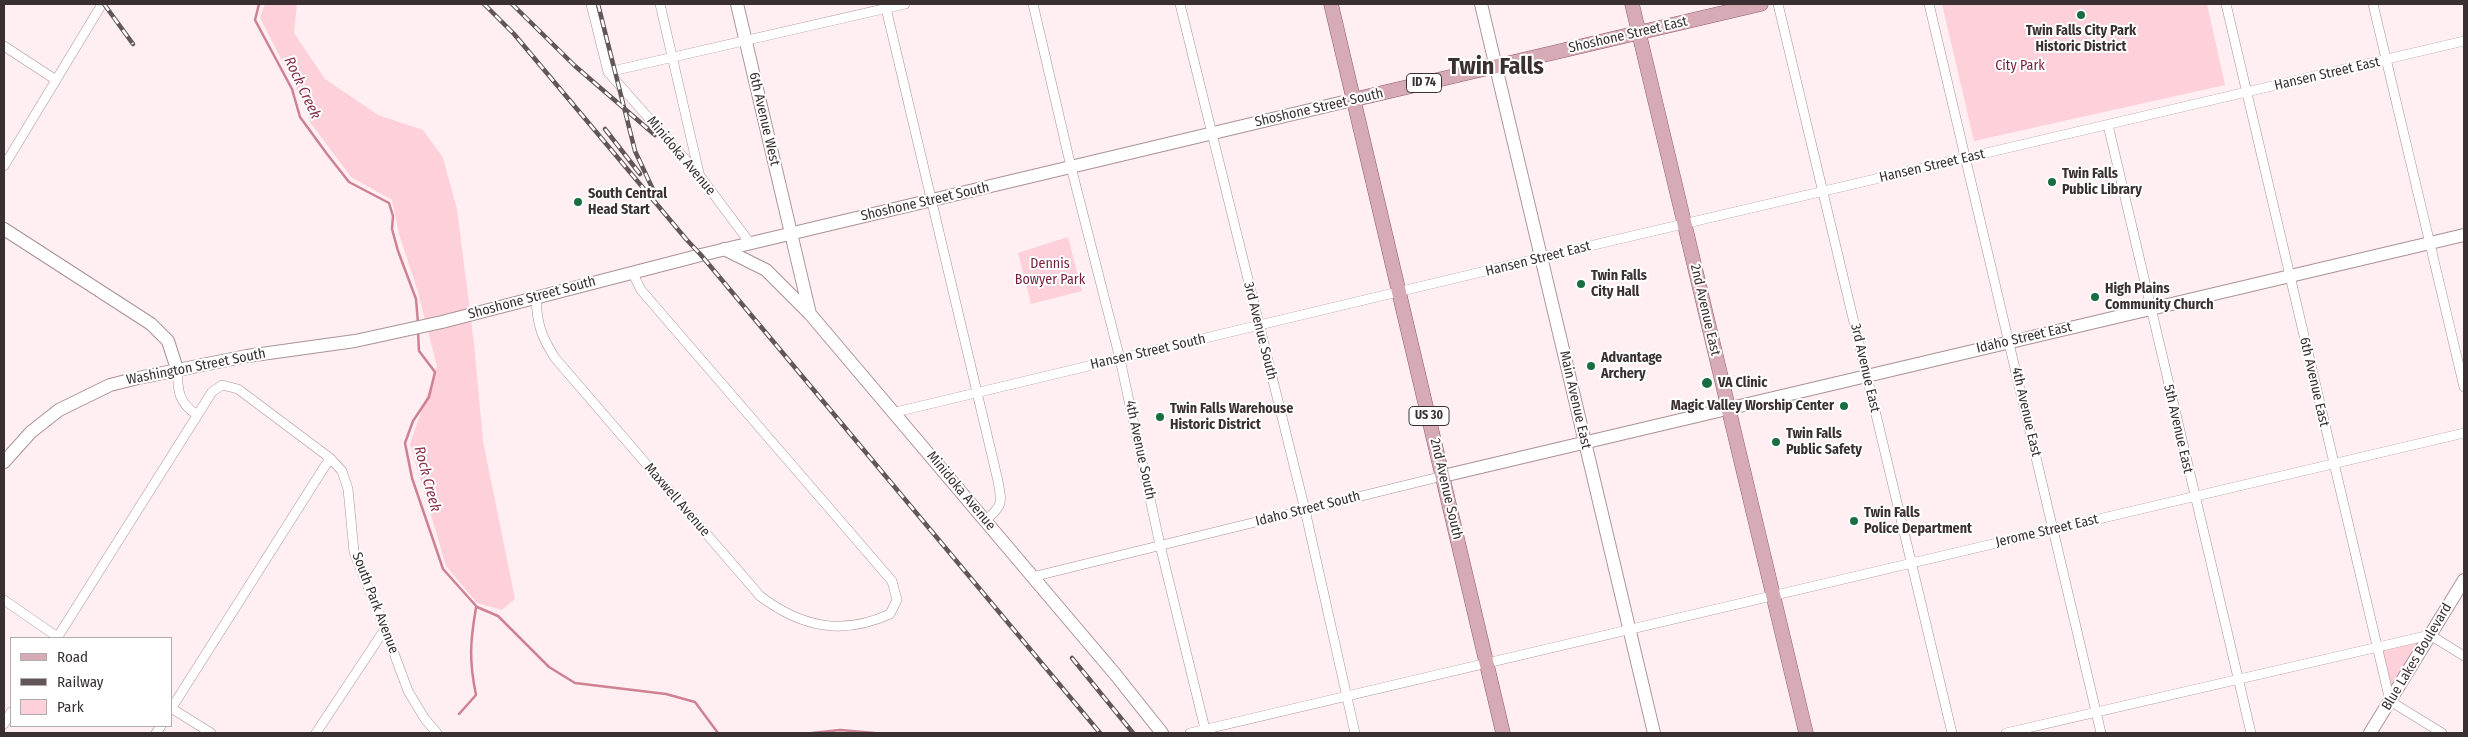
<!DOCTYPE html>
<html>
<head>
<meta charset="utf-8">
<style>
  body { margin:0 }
  #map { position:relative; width:2468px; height:737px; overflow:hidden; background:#ffeff2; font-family:"Fira Sans Condensed",sans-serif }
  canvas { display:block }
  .frame { position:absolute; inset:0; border:5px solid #3a3032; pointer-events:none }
  .legend { position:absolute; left:10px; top:637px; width:162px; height:90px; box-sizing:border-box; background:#fff; border:1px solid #b0acad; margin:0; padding:6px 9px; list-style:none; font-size:15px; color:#3a3032 }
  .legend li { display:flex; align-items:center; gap:10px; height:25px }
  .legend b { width:25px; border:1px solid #b0acad }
</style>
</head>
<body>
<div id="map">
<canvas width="2468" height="737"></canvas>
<div class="frame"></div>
<ul class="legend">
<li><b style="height:6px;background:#d7abb6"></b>Road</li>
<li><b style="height:6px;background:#615658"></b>Railway</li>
<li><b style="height:14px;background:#fed1da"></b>Park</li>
</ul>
</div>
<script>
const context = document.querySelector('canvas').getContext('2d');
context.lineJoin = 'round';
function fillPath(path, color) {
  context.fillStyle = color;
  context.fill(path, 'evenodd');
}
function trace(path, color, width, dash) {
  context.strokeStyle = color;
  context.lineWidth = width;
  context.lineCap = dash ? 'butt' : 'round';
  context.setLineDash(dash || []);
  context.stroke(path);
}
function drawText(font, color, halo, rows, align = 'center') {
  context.font = font + ' "Fira Sans Condensed",sans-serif';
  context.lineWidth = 4;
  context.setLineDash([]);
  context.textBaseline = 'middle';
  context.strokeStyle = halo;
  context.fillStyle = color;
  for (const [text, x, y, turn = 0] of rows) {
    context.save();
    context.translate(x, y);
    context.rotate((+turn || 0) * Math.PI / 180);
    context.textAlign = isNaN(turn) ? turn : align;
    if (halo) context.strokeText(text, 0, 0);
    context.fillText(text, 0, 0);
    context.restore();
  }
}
fillPath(new Path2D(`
  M265,4H297L294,33L325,79L378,115L423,130L443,158L457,209L474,343L483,441L515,599L502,610L477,603L446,566L410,444L437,366L417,289L399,234L392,200L351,177L310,122L303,101L260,18Z
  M1942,4H2207L2225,85L1974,141Z
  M1068,237L1082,291L1031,304L1018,253Z
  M2430,635L2390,701L2378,647Z`), '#fed1da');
trace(new Path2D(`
  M259,4L255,20L292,89L300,117L327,154L349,182L389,203L393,216L392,229L398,251L416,299L418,323
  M418,331L419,351L435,372L429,397L413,421L405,443L412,478L443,569L477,607L498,616L549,667L575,683L666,694L695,702L718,733
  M459,714L476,695C469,661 470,642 476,608
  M812,733L840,730L875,733`), '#ce8193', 2.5);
const street = new Path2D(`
  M591,4L608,72L700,176L750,243
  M660,4L699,173
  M885,4L998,481C1002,504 1003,505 986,520
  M1033,4L1071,167L1120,359L1160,545L1206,733
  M1180,4L1305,510L1355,733
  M1778,4L1952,733
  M1929,4L2101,733
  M2226,4L2390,701L2442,733
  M2373,4L2464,387
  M4,46L56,80
  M608,72L905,4
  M2108,125L2251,733
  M4,166L102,4
  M536,297C537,324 541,336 555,358L760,596C801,627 842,636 890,614L897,600L892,581L641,290L632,272
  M177,369C178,391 178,402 197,415
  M896,412L1615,240L2464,41
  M1032,577L1443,476
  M4,600L59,638
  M57,638L212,392L222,385L238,389L330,458L342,471L348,489L354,552L385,629L408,691L425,719L437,733
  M171,708L211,733
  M171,709L330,458
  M4,724L11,712
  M156,733L161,726
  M316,733L385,629
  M1190,733L2464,433
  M2006,733L2430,635L2464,656`);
const secondary = new Path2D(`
  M737,4L810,314L1115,674L1162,733
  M1481,4L1654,733
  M4,229L151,324L168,341L177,369
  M724,249L766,270L810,314
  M4,462L31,432L59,410L110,385L138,378L247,356L355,341L442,322L701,255L1352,100
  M1443,476L2464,235
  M2370,733L2464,580`);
const primary = new Path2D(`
  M1331,4L1503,733
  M1632,4L1806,733
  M1352,100L1761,4`);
trace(street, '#aa9297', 10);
trace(secondary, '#aa9297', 14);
trace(primary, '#8f5c68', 15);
trace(street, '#fff', 9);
trace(secondary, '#fff', 12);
trace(primary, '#d7abb6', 14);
const rail = new Path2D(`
  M104,4L133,44
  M484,4L514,34L686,239L701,255L1100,733
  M512,4L575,66L655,135
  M598,4L635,151L656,196
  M605,129L640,174
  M1072,658L1133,733`);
trace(rail, '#615658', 4.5);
trace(rail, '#fff', 2.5, [8]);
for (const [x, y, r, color] of [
  [2081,15,5,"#186e40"],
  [2052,182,5,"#186e40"],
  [578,202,5,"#186e40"],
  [1581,284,5,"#186e40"],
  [2095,297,5,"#186e40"],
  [1591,366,5,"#186e40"],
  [1707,383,6,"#186e40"],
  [1844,406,5,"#186e40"],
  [1160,417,5,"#186e40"],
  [1776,442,5,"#186e40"],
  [1854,521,5,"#186e40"]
]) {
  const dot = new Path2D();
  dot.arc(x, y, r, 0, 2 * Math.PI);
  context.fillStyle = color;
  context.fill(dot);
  trace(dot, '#fff', 2);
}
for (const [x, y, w] of [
  [1424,83,35],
  [1429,416,40]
]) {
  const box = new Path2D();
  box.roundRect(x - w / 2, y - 9.5, w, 19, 4);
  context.fillStyle = '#fff';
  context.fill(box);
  trace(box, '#3a3032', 1);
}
drawText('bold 12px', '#3a3032', null, [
  ["ID 74",1424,83],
  ["US 30",1429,416]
]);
drawText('bold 14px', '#3a3032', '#fff', [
  ["Twin Falls City Park",2081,31,"center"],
  ["Historic District",2081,47,"center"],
  ["Twin Falls",2062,174],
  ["Public Library",2062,190],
  ["South Central",588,194],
  ["Head Start",588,210],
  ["Twin Falls",1591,276],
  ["City Hall",1591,292],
  ["High Plains",2105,289],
  ["Community Church",2105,305],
  ["Advantage",1601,358],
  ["Archery",1601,374],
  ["VA Clinic",1718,383],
  ["Magic Valley Worship Center",1834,406,"right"],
  ["Twin Falls Warehouse",1170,409],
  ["Historic District",1170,425],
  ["Twin Falls",1786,434],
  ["Public Safety",1786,450],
  ["Twin Falls",1864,513],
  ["Police Department",1864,529]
], 'left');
drawText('14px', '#3a3032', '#fff', [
  ["Shoshone Street East",1628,35,-13],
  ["Hansen Street East",2327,74,-13],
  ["Shoshone Street South",1319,108,-13],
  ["6th Avenue West",764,119,77],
  ["Minidoka Avenue",681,156,50],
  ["Hansen Street East",1932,166,-13],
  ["Shoshone Street South",925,202,-13],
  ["Hansen Street East",1538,259,-14],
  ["Shoshone Street South",532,298,-15],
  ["2nd Avenue East",1705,310,77],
  ["3rd Avenue South",1260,331,76],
  ["Idaho Street East",2024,338,-13],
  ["Hansen Street South",1148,352,-13],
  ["Washington Street South",196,367,-11],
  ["3rd Avenue East",1865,368,77],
  ["6th Avenue East",2314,382,77],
  ["Main Avenue East",1575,400,77],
  ["4th Avenue East",2026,412,77],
  ["5th Avenue East",2178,429,77],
  ["4th Avenue South",1140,450,78],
  ["2nd Avenue South",1446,489,77],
  ["Minidoka Avenue",961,491,50],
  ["Maxwell Avenue",677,500,49],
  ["Idaho Street South",1308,509,-14],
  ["Jerome Street East",2047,531,-13],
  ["South Park Avenue",375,603,69],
  ["Blue Lakes Boulevard",2417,657,-59]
]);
drawText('14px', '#771d3c', '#fff', [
  ["City Park",2020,66],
  ["Dennis",1050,264],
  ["Bowyer Park",1050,280]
]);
drawText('italic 15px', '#892e4a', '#fff', [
  ["Rock Creek",302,88,65],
  ["Rock Creek",427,479,75]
]);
drawText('bold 24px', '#3a3032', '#fff', [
  ["Twin Falls",1496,67]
]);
</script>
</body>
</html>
